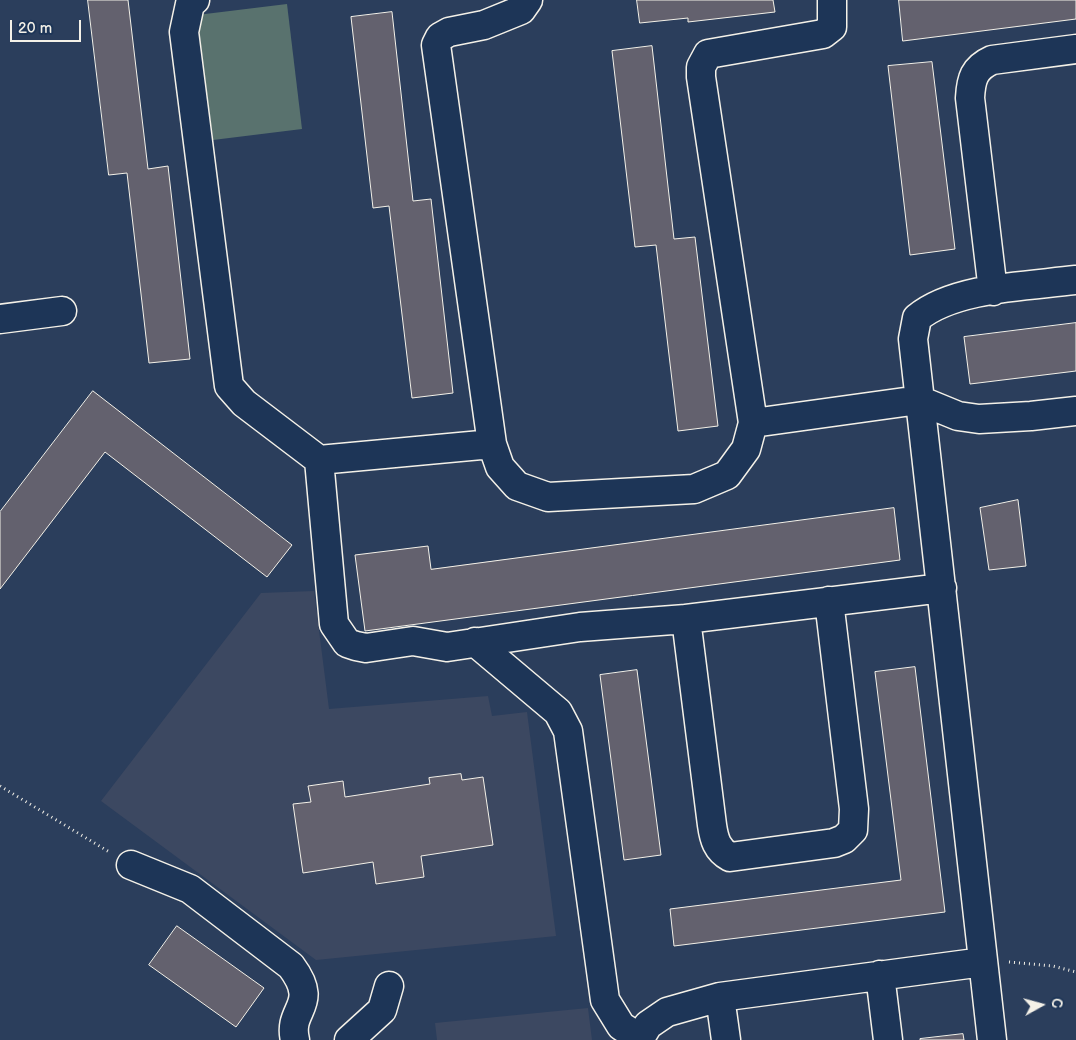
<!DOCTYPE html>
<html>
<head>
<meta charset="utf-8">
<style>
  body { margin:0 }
  #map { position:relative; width:1076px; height:1040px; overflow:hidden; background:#2b3e5c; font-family:"Balsamiq Sans",sans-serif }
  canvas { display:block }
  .north { position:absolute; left:1016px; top:980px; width:50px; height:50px; -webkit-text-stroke:4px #1d3557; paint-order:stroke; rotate:83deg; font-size:14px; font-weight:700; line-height:20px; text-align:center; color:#f4f1e8 }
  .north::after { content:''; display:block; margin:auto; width:18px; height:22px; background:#f4f1e8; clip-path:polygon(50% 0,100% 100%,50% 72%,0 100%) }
  .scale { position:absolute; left:10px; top:20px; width:71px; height:22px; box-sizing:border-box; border:2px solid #f4f1e8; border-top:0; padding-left:6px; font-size:15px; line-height:18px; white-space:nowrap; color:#f4f1e8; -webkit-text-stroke:4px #1d3557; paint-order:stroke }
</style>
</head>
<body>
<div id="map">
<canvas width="1076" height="1040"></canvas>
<div class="north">С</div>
<div class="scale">20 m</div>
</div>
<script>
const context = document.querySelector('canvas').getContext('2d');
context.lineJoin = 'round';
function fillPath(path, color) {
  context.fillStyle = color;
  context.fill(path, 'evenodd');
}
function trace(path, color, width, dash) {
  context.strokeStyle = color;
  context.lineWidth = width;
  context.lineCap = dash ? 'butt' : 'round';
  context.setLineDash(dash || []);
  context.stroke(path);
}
fillPath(new Path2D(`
  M314,591L329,709L488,696L492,716L527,712L556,936L316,960L101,801L261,593Z
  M588,1008L592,1040H437L435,1023Z`), '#3c4861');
fillPath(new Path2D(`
  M287,4L302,129L213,140L197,15Z`), '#59726e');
const building = new Path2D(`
  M88,0H128L148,169L168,166L190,359L149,363L127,173L109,175Z
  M637,0H773L775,12L688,22V18L640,23Z
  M899,0H1076V19L903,41Z
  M392,12L413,201L431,199L453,393L412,398L389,206L373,208L351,17Z
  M652,46L674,239L695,237L718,426L678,431L656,245L635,247L612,51Z
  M932,62L955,249L910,255L888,66Z
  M1076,323V371L970,384L964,337Z
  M93,391L292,545L267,577L105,452L0,589V512Z
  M1018,500L1026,566L989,570L980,508Z
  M894,508L900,560L365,631L355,555L428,546L431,569Z
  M915,667L945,912L674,946L670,909L901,880L875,672Z
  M637,670L661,855L624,860L600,675Z
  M461,774L462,780L483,777L493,845L421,856L424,877L376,884L373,862L303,873L293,804L311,802L308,786L343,781L345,797L430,784L429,778Z
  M177,926L264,988L236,1027L149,965Z
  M963,1034L964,1040H920V1039Z`);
fillPath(building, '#63616e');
trace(building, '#f4f1e8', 1);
const minor = new Path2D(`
  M195,0L190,4L184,32L229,386L244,403L319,460L492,444
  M528,0L521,10L484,25L449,32L440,37L436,45L492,444L500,467L517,486L548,497L694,489L727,475L746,449L753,423
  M832,0V27L823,34L708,54L701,67V77L753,423L919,400L958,416L979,419L1031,416L1076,411
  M993,291L970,98C971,79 974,68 992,60L1076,49
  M0,319L62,311
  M319,460L334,624L347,643L356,646L366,648L413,641L447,647L580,627L686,619L942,588
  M686,619L712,825C714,839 717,850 730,857L834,843L844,839L853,830L854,809L829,601
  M475,642L558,712L568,731L605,1000L621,1026L640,1038
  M131,865L190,889L291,966C321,1006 287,1008 295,1040
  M880,975L888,1040
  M720,997L726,1040
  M349,1040L382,1010L389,986
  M639,1040L648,1025L667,1012L720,997L983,962
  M992,1040L913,339L917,318C954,287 1029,286 1076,280`);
trace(minor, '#f4f1e8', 31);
trace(new Path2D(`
  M0,786L111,853
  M1009,962L1053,966L1076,972`), '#f4f1e8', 3, [1, 4]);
trace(minor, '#1d3557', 28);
</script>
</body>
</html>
